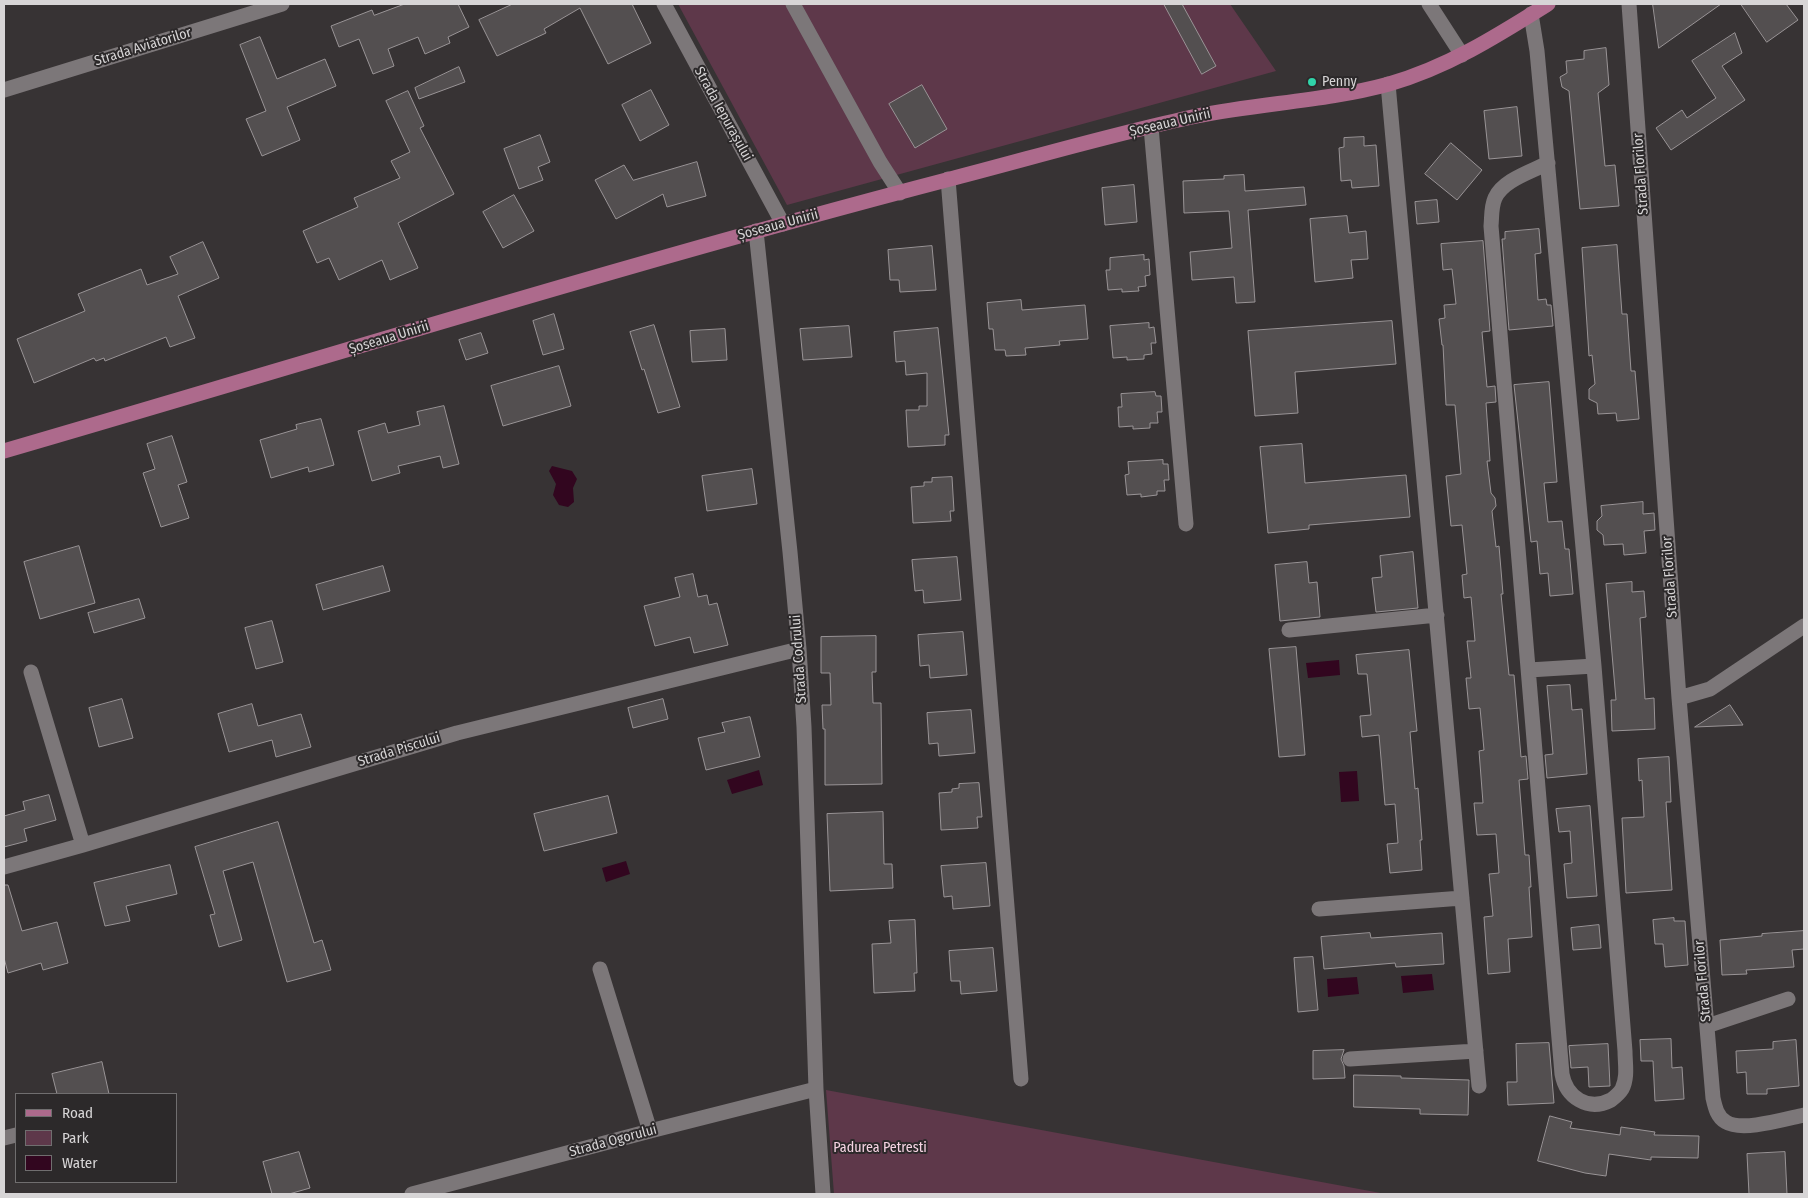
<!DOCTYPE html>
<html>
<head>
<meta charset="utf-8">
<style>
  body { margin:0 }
  #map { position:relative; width:1808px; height:1198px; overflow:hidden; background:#373334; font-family:"Fira Sans Condensed",sans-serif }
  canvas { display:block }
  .frame { position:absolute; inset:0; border:5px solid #d7d5d6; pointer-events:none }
  .legend { position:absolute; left:15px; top:1093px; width:162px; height:90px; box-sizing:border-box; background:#2c292a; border:1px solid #706e6f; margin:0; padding:6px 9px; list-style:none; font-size:15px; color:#d7d5d6 }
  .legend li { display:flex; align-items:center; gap:10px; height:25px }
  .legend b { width:25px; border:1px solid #706e6f }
</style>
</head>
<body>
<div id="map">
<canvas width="1808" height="1198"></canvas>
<div class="frame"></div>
<ul class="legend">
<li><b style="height:6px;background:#ad6a8c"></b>Road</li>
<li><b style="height:14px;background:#5e384a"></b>Park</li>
<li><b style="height:14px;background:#32061f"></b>Water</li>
</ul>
</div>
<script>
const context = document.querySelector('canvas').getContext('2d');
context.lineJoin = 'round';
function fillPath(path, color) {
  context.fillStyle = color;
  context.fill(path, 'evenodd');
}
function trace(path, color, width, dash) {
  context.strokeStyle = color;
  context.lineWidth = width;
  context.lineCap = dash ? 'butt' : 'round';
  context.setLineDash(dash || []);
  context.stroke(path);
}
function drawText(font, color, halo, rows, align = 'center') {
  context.font = font + ' "Fira Sans Condensed",sans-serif';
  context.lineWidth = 4;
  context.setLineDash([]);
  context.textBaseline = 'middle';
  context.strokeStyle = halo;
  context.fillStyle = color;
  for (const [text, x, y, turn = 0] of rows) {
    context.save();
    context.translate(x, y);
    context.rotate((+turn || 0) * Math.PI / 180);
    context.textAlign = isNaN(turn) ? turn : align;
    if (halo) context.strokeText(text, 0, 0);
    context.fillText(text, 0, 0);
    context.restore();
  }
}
fillPath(new Path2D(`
  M678,4H1230L1276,71L787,205Z
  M826,1090L1386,1194H834Z`), '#5e384a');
fillPath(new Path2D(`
  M552,466L572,471L577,479L573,488L574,502L568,507L559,505L553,495L556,484L549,471Z
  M1339,660L1340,675L1308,678L1306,663Z
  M759,770L763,785L732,794L727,780Z
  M1357,771L1359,801L1341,802L1339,772Z
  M626,861L630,874L606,882L602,868Z
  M1432,974L1434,990L1403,993L1401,976Z
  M1357,977L1359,994L1328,997L1327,979Z`), '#32061f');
const building = new Path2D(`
  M405,4H458L469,27L448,37L450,43L425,54L418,37L388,49L394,66L373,74L359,39L339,47L331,26L372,10L374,15Z
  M513,4H632L651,43L608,64L580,8L544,29L546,33L497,56L479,20Z
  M1164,4H1182L1216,66L1202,74Z
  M1653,4H1721L1659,48Z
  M1741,4H1786L1798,20L1767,42Z
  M1735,33L1742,53L1722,66L1745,100L1671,150L1656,128L1682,110L1687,118L1716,98L1692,61Z
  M260,37L277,79L325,59L336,86L287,107L300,140L262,156L246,119L266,111L240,45Z
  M1606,48L1609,85L1598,93L1605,166L1615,165L1619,206L1580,209L1569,91L1562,87L1560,77L1567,73L1566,61L1584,59V51Z
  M459,67L465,82L419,99L415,88Z
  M922,85L947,129L915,148L889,104Z
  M651,90L669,125L640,141L622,105Z
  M408,91L424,126L420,128L454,194L398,223L418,268L390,280L382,260L339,280L329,258L317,263L303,231L358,207L354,198L400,178L391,161L410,152L386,101Z
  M1517,107L1522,156L1489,159L1484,111Z
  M540,135L550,162L538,167L543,180L519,189L504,149Z
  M1364,137V146L1376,145L1379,186L1352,188L1351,180L1341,181L1339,148L1344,147V138Z
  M1451,143L1482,170L1457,200L1425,174Z
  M697,162L706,196L667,207L663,194L616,219L595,180L624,165L633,180Z
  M1244,175L1245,191L1304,187L1306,205L1248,210L1255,302L1236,303L1234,277L1192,280L1190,252L1232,248L1229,211L1184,213L1183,181L1224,179V176Z
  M1134,185L1137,222L1105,225L1102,188Z
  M514,195L534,231L503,248L483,212Z
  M1437,200L1439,222L1417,224L1415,202Z
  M1347,216L1349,233L1366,231L1368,259L1351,260L1353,278L1315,282L1310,219Z
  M1539,229L1541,253L1535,254L1538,300L1546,299L1547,305H1551L1553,326L1509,330L1502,239H1505V232Z
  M1483,241L1490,331L1482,332L1487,387L1495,386L1496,402L1486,403L1490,461H1487L1491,493L1495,498L1496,506L1492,511L1496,547L1499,546L1503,594H1501L1509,675H1514L1521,757L1526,756L1528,779L1519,780L1525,855H1529L1531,887H1529L1532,937L1508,939L1510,972L1488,974L1484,917L1493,916L1489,874L1499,873L1496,834L1477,835L1474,803H1483L1479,751L1484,750L1480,708L1469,709L1466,678H1471L1467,641H1475L1471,597L1464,598L1462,575L1467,574L1462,525L1451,526L1446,476L1461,474L1455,405H1446L1443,345H1442L1439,319L1445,318L1444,305L1456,304L1452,269L1443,270L1441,244Z
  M203,242L219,278L178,296L195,338L170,347L166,337L105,361L104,358L96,361L94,358L34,383L17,339L85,311L78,294L141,269L147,285L178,274L170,257Z
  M1617,245L1622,314H1627L1631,371H1635L1639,419L1617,421L1616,413L1598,414L1597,403L1589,399V389L1595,384L1592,355L1589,356L1582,248Z
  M932,246L936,290L900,292L899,280H890L888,250Z
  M1144,255V260L1149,259L1150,275L1145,276L1146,286L1138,287L1139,291L1122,292V289L1108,290L1106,270H1110V258Z
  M1021,300L1022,310L1085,305L1088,339L1059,341L1060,345L1025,348L1026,355L1006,356L1005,350H995L993,329H989L987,303Z
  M554,314L564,349L543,355L533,321Z
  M1392,321L1396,364L1295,372L1298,413L1255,416L1248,331Z
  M1149,323V328L1154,327L1156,343H1151L1152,354L1144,355V359L1127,360V357L1113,358L1110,326Z
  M654,325L680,407L658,413L644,369L642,370L630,332Z
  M849,326L852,357L803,360L800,329Z
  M938,328L949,435H945V445L908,447L906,410H919V406H927V373L906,375L905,361L896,362L894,332Z
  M725,329L727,360L692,362L690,331Z
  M481,333L488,353L466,360L459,340Z
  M559,366L571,406L503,426L491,386Z
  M1549,382L1557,482L1544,483L1548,522L1562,521L1565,549H1569L1573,594L1550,596L1548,573L1540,574L1537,541L1531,542L1514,385Z
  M1155,392L1156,396H1161L1162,412H1157L1158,423H1150V428L1133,429V426L1119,427L1118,407H1122L1121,394Z
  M444,406L459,464L443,468L440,456L398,466L400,473L372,481L358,431L385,423L388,433L420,425L417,412Z
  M321,419L334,465L309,472L308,467L271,478L260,440L297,429L296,425Z
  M172,436L187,482L178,485L189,518L161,527L143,473L155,469L147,444Z
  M1302,444L1305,483L1406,475L1410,517L1309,525V529L1268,533L1260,447Z
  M1163,460V464H1168L1169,480H1164L1165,491H1157V495L1141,497V494L1127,495L1125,475L1129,474L1128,462Z
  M752,469L757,504L707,511L702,476Z
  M952,477L954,511H950L951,521L913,523L911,487L924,486V482H932V478Z
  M1643,502V514L1654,513L1655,530L1644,531L1646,553L1624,555L1623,544L1604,545L1603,535L1597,530V521L1602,516L1601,506Z
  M79,546L95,603L40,619L24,562Z
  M1413,552L1418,608L1376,612L1372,578L1382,577L1380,556Z
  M957,557L961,600L924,603L923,590L915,591L912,560Z
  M1307,562L1309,583L1317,582L1320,617L1280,621L1275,565Z
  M383,566L390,591L323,610L316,585Z
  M693,574L698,597L707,595L709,605L717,603L728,645L694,653L690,637L655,646L644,606L680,597L675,578Z
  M1632,582V592L1644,591L1646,617L1640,618L1645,699L1654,698L1655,729L1612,731L1611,700H1616L1606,584Z
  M139,599L145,618L94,633L88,613Z
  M272,621L283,662L256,669L245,628Z
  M963,632L967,675L930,678L929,665L920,666L918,635Z
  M876,636V672H872L873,703H881L882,784L825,785V729H823L822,705H831L830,673H821V637Z
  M1296,647L1305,755L1279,757L1269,649Z
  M1409,650L1417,731L1410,732L1415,789L1418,788L1422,840H1420L1422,870L1390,873L1387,844L1398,843L1395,804L1385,805L1379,735L1362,737L1360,716L1371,715L1367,674H1358L1356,655Z
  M1570,685L1572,710L1582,709L1587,774L1547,778L1545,755L1553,754L1547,686Z
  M122,699L133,738L99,747L89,708Z
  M663,699L668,719L633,728L628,708Z
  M252,704L258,726L301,714L311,747L276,757L272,740L229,752L218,714Z
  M1730,705L1743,725L1695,727Z
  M971,710L975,753L939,756L938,743L929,744L927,713Z
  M750,717L760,757L706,770L698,738L725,732L722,723Z
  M1669,757L1671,802H1666L1672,890L1626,893L1622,818L1644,817L1642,780L1639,781L1638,759Z
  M979,783L982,817H977L978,828L941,830L939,793L952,792V789L959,788V784Z
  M49,795L56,820L24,829L27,841L4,847V816L25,810L23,802Z
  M608,796L617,833L544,851L534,814Z
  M1590,806L1597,896L1567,898L1564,864L1572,863L1570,831L1559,832L1556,809Z
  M883,812L884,864H892L893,888L830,891L827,814Z
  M278,822L314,943L322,940L331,970L287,982L253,862L223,871L242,940L219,947L210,915L215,914L195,847Z
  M986,863L990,906L953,909L952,896L944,897L941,866Z
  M170,865L177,894L126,906L130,921L105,926L94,883Z
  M4,885H8L22,931L57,922L68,963L43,970L41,963L8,973L4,958Z
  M1674,918V921H1685L1688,965L1665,967L1663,944H1655L1653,920Z
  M915,920L917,973H914L915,991L874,993L872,944L891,943L889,921Z
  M1599,925L1601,948L1573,950L1571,928Z
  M1804,931V949L1792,950L1794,967L1746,970L1747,974L1722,975L1720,940L1762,936V934Z
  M1370,933L1371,938L1442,933L1444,964L1396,967L1395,963L1324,969L1321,937Z
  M993,948L997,991L961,994L960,981H951L949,951Z
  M1313,957L1318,1010L1298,1012L1294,958Z
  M1671,1039L1672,1068L1682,1067L1684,1099L1655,1101L1653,1061H1641L1640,1040Z
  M1796,1040L1799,1086L1767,1089V1094H1747L1746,1072L1737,1073L1736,1051L1773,1049V1042Z
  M1549,1043L1554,1103L1508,1105L1507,1082H1517L1516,1044Z
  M1608,1044L1610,1086L1589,1087L1588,1067L1571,1068L1569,1046Z
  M1344,1050L1341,1059L1344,1066L1345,1078L1313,1079V1051Z
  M102,1062L109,1094H57L52,1074Z
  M1354,1075L1401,1076V1078L1469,1080L1468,1115L1420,1114V1109L1354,1107Z
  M1550,1116L1572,1122L1570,1128L1620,1135L1621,1127L1655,1132L1654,1135L1699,1136L1698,1158L1651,1157V1160L1609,1154L1606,1176L1585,1173L1538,1161Z
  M299,1152L310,1188L289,1194H272L263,1162Z
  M1785,1152L1787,1194H1749L1747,1154Z`);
fillPath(building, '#534f50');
trace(building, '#999496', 1);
trace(new Path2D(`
  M664,4L783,224
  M793,4L880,162L900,193
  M1429,4L1462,55
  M1629,4L1679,698L1713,1098C1715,1107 1717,1117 1726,1122C1742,1132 1785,1119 1804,1115
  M1531,14L1537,51L1594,666L1625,1051C1625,1064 1628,1077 1622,1089C1619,1094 1615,1097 1611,1100C1588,1112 1566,1097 1562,1074L1491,226C1492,216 1491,207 1495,198C1503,180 1531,172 1548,163
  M1388,84L1479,1086
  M4,90L282,4
  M1151,127L1186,524
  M948,179L1021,1079
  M756,231L790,552L799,649L804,727L816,1089L823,1194
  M1289,630L1437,615
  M1529,670L1594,666
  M31,672L83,845
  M1679,698L1710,689L1804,626
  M4,867L83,845L457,733L799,649
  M1319,909L1462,898
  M600,969L650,1131
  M1707,1026L1788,999
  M1350,1059L1476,1051
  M4,1138L16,1135
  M412,1194L650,1131L816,1089`), '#7c7779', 15);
trace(new Path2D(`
  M4,451C320,359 635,261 954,178C1035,157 1116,133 1197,116C1261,103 1327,101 1389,84C1448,67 1497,36 1548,4`), '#ad6a8c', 15);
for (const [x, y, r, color] of [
  [1312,82,5,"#30d4a9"]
]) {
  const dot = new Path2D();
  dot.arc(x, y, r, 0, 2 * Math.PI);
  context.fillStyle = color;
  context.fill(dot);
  trace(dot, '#2c292a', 2);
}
drawText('14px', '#d7d5d6', '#2c292a', [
  ["Strada Aviatorilor",143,47,-17],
  ["Strada Iepurașului",723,114,61],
  ["Șoseaua Unirii",1170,123,-13],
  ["Strada Florilor",1641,174,-94],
  ["Șoseaua Unirii",778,225,-15],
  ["Șoseaua Unirii",389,338,-17],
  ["Strada Florilor",1670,577,-94],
  ["Strada Codrului",799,659,-94],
  ["Strada Piscului",399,750,-17],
  ["Strada Florilor",1703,981,-95],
  ["Strada Ogorului",613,1141,-15]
]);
drawText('14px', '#d7d5d6', '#2c292a', [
  ["Penny",1322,82]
], 'left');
drawText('14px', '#f6d4e3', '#2c292a', [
  ["Padurea Petresti",880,1148]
]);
</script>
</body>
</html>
